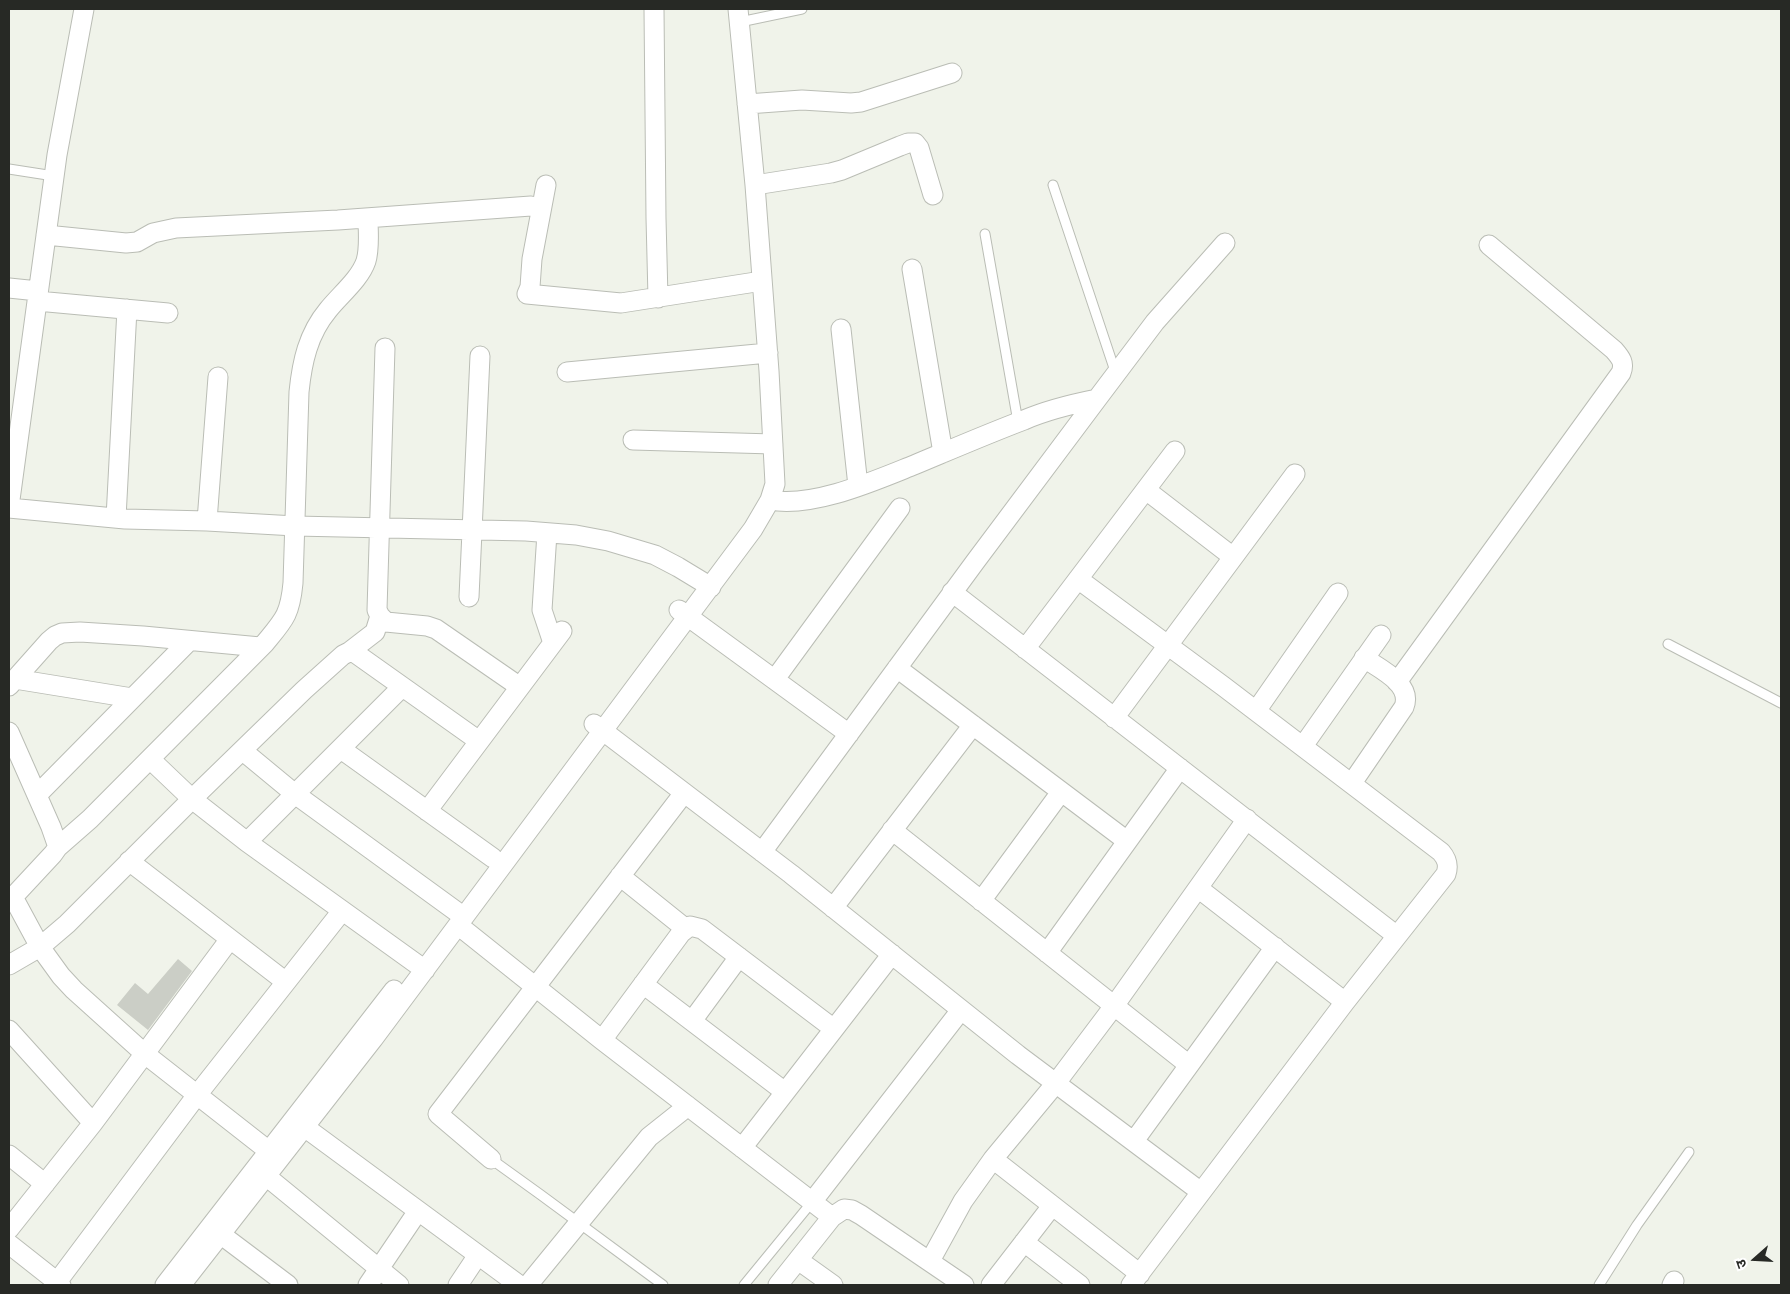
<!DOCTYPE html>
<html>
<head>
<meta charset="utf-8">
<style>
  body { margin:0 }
  #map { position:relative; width:1790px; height:1294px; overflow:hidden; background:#f0f3ea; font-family:"Space Grotesk","Noto Sans Devanagari",sans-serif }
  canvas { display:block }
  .frame { position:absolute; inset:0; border:10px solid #272925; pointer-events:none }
  .north { position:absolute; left:1730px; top:1234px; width:50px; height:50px; -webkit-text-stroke:4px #fff; paint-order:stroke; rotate:251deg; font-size:14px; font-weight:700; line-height:20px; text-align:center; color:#272925 }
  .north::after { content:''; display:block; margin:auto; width:18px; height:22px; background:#272925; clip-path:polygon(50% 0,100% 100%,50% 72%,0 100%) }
</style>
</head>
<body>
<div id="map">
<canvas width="1790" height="1294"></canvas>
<div class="frame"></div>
<div class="north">उ</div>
</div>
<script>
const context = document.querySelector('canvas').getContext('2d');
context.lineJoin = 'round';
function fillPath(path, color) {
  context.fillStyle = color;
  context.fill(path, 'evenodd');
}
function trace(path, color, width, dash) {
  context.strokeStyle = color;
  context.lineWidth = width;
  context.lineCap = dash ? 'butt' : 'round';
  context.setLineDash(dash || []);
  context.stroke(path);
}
fillPath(new Path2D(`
  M178,959L192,971L148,1030L117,1005L135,983L148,994Z`), '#cbcec6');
const service = new Path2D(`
  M740,22L802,9
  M9,169L54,176
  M1053,185L1116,374
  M985,234L1018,422
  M1668,644L1781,703
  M491,1159L541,1195L663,1285
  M744,1285L812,1202
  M1599,1285L1637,1225L1689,1152`);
const minor = new Path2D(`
  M654,9L656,218L658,298
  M747,104L802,100L851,103L861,102L952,73
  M546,185L532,259L530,287L527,294L621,303L762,281
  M755,185L831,173L842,170L900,146L908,143H915L919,148L933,195
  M46,235L126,243L137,242L153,233L176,228L338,220L531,206
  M912,269L943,453
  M9,288L38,291
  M37,301L168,313
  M841,329L858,486
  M385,348L377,610L380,616L386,622L427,626L436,629L520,687
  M567,372L768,353
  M633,440L773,444
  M1146,490L1233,557
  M770,500C813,508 874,481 914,465C950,450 987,434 1024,420C1047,410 1072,404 1097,399
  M9,507L57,155L84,9
  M9,508L125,519L207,521L295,526L526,531L576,535L608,541L655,555L678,567L711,587
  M116,518L127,309
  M207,521L218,377
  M547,533L542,610L553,643
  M1078,579L1223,686L1441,852C1447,859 1449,865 1446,874L1345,1002L1131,1285
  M952,592L1397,936
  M469,597L480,356
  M679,610L849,734
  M1025,649L1175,451
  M349,652L375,632L380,616
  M897,668L1127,841
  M15,679L132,698
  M775,679L900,508
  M1397,682L1621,373C1625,363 1621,358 1614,350L1489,245
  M9,686L49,641L55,636L62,633L80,632L143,636L260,647
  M1256,711L1338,593
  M1114,718L1295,474
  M594,724L791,874L1018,1055L1201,1192
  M9,732L51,827L58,847L53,854L13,897L40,947L61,976L74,990L145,1054L279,1159
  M1303,746L1381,635
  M341,749L493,858
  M243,751L295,794L464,917
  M150,759L192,799L247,842L425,970
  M1352,783L1404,707C1413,684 1380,669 1364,658
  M37,795L189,641
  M427,811L562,631
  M892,830L1189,1065
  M247,842L402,687
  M58,847L90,819L265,643C284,620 290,615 293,583L299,392C302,362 308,334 328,310C340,295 360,279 366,261C370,248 368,232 368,218
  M762,852L975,562L1097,399L1155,322L1225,243
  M129,861L286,982
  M620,876L686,929
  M1198,888L1345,1002
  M981,901L1061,792
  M833,908L973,725
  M458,925L602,1040L832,1217
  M1047,953L1180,768
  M9,965L40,947L67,924L192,799L304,690L343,655L349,652L355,653L479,741
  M643,984L785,1092
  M692,1021L739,957
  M9,1030L93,1123
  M602,1040L681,933L690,926L702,929L834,1029
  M295,1120L519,1285
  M1134,1141L1275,947
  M742,1148L892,954
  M9,1155L45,1184
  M491,1159L438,1114L684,793
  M993,1159L1140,1274
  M266,1176L399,1285
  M812,1202L961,1010
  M211,1227L288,1285
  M9,1229L93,1123L230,939
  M1024,1242L1080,1285
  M9,1244L61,1285
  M798,1260L833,1285
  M930,1261L963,1201L993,1159L1056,1083L1114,1006L1247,819
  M57,1282L197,1095L342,911
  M165,1285L394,990
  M181,1285L373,1039L753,529L770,500L775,484L769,371L755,185L738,9
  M368,1285L418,1211
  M458,1285L478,1255
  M528,1285L649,1137L688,1106
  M778,1285L832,1217L844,1209L852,1210L861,1215L964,1285
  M991,1285L1052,1206
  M1672,1285L1674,1281`);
trace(service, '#babdb5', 11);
trace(minor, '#babdb5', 21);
trace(service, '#fff', 9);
trace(minor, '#fff', 19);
</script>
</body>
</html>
